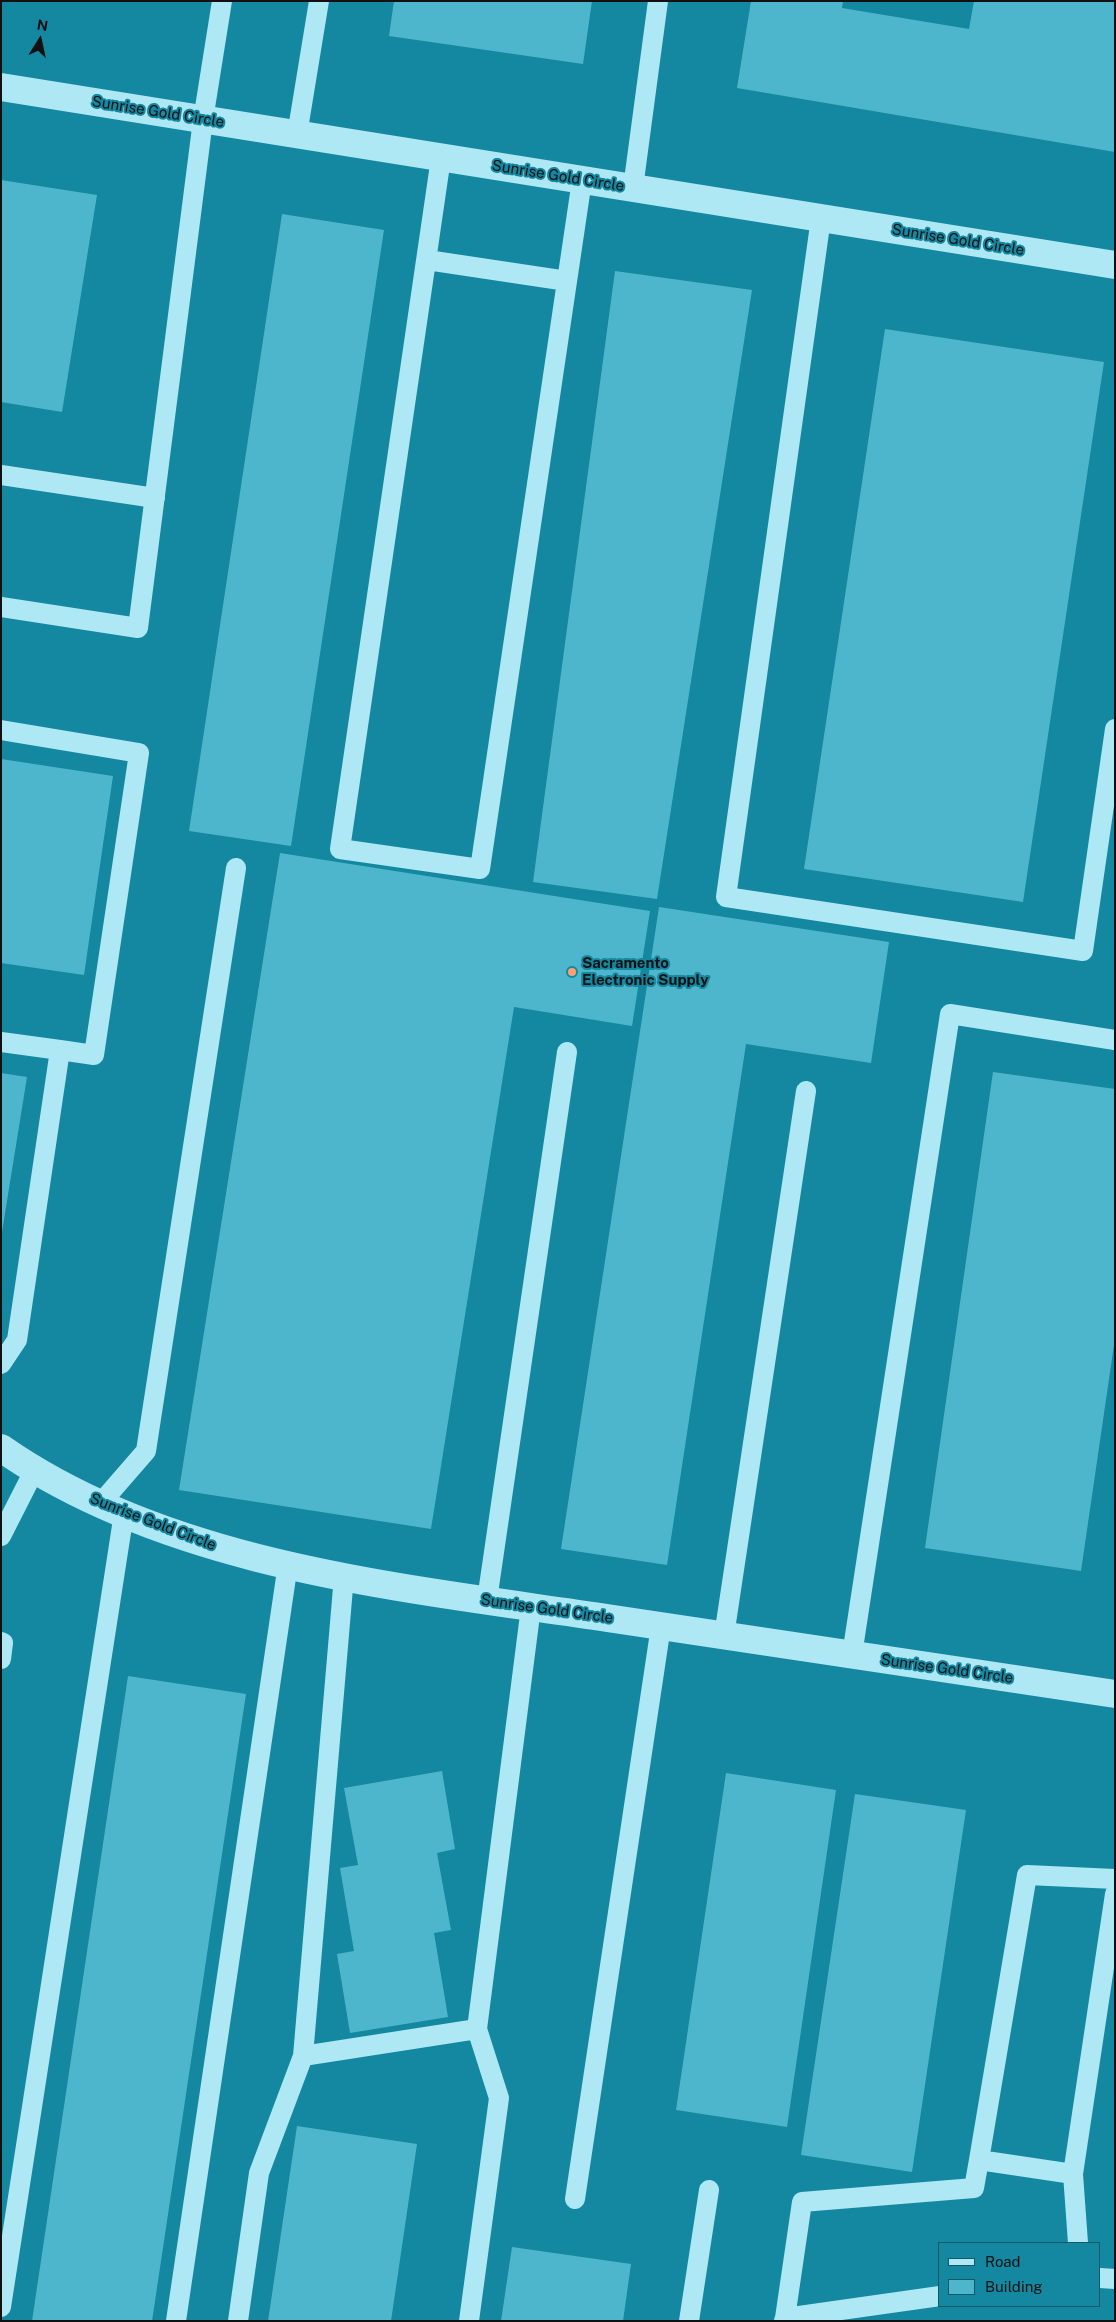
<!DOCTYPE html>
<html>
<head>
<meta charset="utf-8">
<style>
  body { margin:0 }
  #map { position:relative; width:1116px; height:2322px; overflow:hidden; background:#1487a1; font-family:"Public Sans",sans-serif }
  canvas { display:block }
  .frame { position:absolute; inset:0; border:2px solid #111; pointer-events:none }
  .legend { position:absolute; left:938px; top:2242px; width:162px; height:65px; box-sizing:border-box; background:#1487a1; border:1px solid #135867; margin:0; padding:6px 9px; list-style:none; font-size:15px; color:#111 }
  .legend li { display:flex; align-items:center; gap:10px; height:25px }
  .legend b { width:25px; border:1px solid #135867 }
  .north { position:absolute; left:15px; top:15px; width:50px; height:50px; -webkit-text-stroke:4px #1487a1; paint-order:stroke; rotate:10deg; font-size:14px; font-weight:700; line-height:20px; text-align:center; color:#111 }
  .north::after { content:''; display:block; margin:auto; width:18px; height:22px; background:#111; clip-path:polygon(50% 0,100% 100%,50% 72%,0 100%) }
</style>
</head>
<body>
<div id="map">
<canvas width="1116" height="2322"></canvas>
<div class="frame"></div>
<ul class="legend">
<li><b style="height:6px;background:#ade8f4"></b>Road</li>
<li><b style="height:14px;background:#4eb6cc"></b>Building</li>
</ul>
<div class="north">N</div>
</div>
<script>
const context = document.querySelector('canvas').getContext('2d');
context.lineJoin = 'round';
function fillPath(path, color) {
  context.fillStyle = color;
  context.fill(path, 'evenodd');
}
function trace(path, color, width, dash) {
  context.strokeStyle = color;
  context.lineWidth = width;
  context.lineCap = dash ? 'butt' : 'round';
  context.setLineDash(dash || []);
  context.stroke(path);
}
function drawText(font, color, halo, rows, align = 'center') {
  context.font = font + ' "Public Sans",sans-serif';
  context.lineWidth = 4;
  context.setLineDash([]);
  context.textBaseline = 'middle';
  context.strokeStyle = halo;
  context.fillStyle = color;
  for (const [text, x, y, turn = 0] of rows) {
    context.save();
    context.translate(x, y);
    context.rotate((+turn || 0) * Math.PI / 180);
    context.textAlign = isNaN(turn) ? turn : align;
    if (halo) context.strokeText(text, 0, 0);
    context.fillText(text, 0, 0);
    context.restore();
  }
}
fillPath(new Path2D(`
  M394,1H592L583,64L389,36Z
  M751,1H843L842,8L969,29L974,1H1115V152L737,88Z
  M1,180L97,195L62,412L1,402Z
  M282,214L384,230L291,846L189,831Z
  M615,271L752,290L657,899L533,882Z
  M885,329L1104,362L1023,902L804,869Z
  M1,759L113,776L84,975L1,963Z
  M280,853L650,911L632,1026L514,1007L431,1529L179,1490Z
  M659,907L889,942L871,1063L746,1044L667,1565L561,1549Z
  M993,1072L1115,1089V1338L1081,1571L925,1548Z
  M1,1073L27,1077L2,1232H1Z
  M128,1676L246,1694L152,2321H32Z
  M442,1771L455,1849L437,1853L451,1930L434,1933L448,2017L350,2033L337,1954L354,1951L340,1868L358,1865L344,1788Z
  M726,1773L836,1790L787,2127L676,2110Z
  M855,1794L966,1810L912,2172L801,2155Z
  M297,2126L417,2144L391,2321H268Z
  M512,2247L631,2264L623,2321H501Z`), '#4eb6cc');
trace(new Path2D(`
  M297,135L319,1
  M441,158L340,849L480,869L582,180
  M633,188L658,1
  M821,218L726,897L1083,951L1115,729
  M427,260L567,281
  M1,475L155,498
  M1,607L138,628L203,120L222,1
  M1,730L139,753L94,1055L60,1050
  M1,1042L60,1050L17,1340L1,1364
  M100,1504L146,1451L236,868
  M1,1536L35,1469
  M344,1576L303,2056L477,2029L531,1607
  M487,1600L567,1052
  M724,1636L806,1091
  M1,1642L3,1643L1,1659
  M852,1655L950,1014L1115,1040
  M1073,2174L979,2160L1027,1875L1115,1879
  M575,2199L661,1626
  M1078,2243L1073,2174L1115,1894
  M1100,2278L1115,2279
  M1,2307L124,1513
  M785,2318L802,2202L974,2188L979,2160
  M176,2321L288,1564
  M238,2321L259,2173L303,2056
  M469,2321L499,2098L477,2029
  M689,2321L709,2190
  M784,2321L785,2318L940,2296`), '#ade8f4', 20);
trace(new Path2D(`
  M1,87L1115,265`), '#ade8f4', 28);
trace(new Path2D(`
  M1,1448C171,1567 407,1588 607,1618C776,1643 945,1669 1115,1694`), '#ade8f4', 28);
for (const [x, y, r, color] of [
  [572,972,5,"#ffa070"]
]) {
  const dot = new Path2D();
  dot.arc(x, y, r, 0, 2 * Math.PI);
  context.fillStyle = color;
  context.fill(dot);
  trace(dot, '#1487a1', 2);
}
drawText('15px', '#111', '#1487a1', [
  ["Sunrise Gold Circle",158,112,9],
  ["Sunrise Gold Circle",558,176,9],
  ["Sunrise Gold Circle",958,240,9],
  ["Sunrise Gold Circle",153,1522,21],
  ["Sunrise Gold Circle",547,1609,8],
  ["Sunrise Gold Circle",947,1669,8]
]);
drawText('bold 15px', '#111', '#1487a1', [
  ["Sacramento",582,963],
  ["Electronic Supply",582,980]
], 'left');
</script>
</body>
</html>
